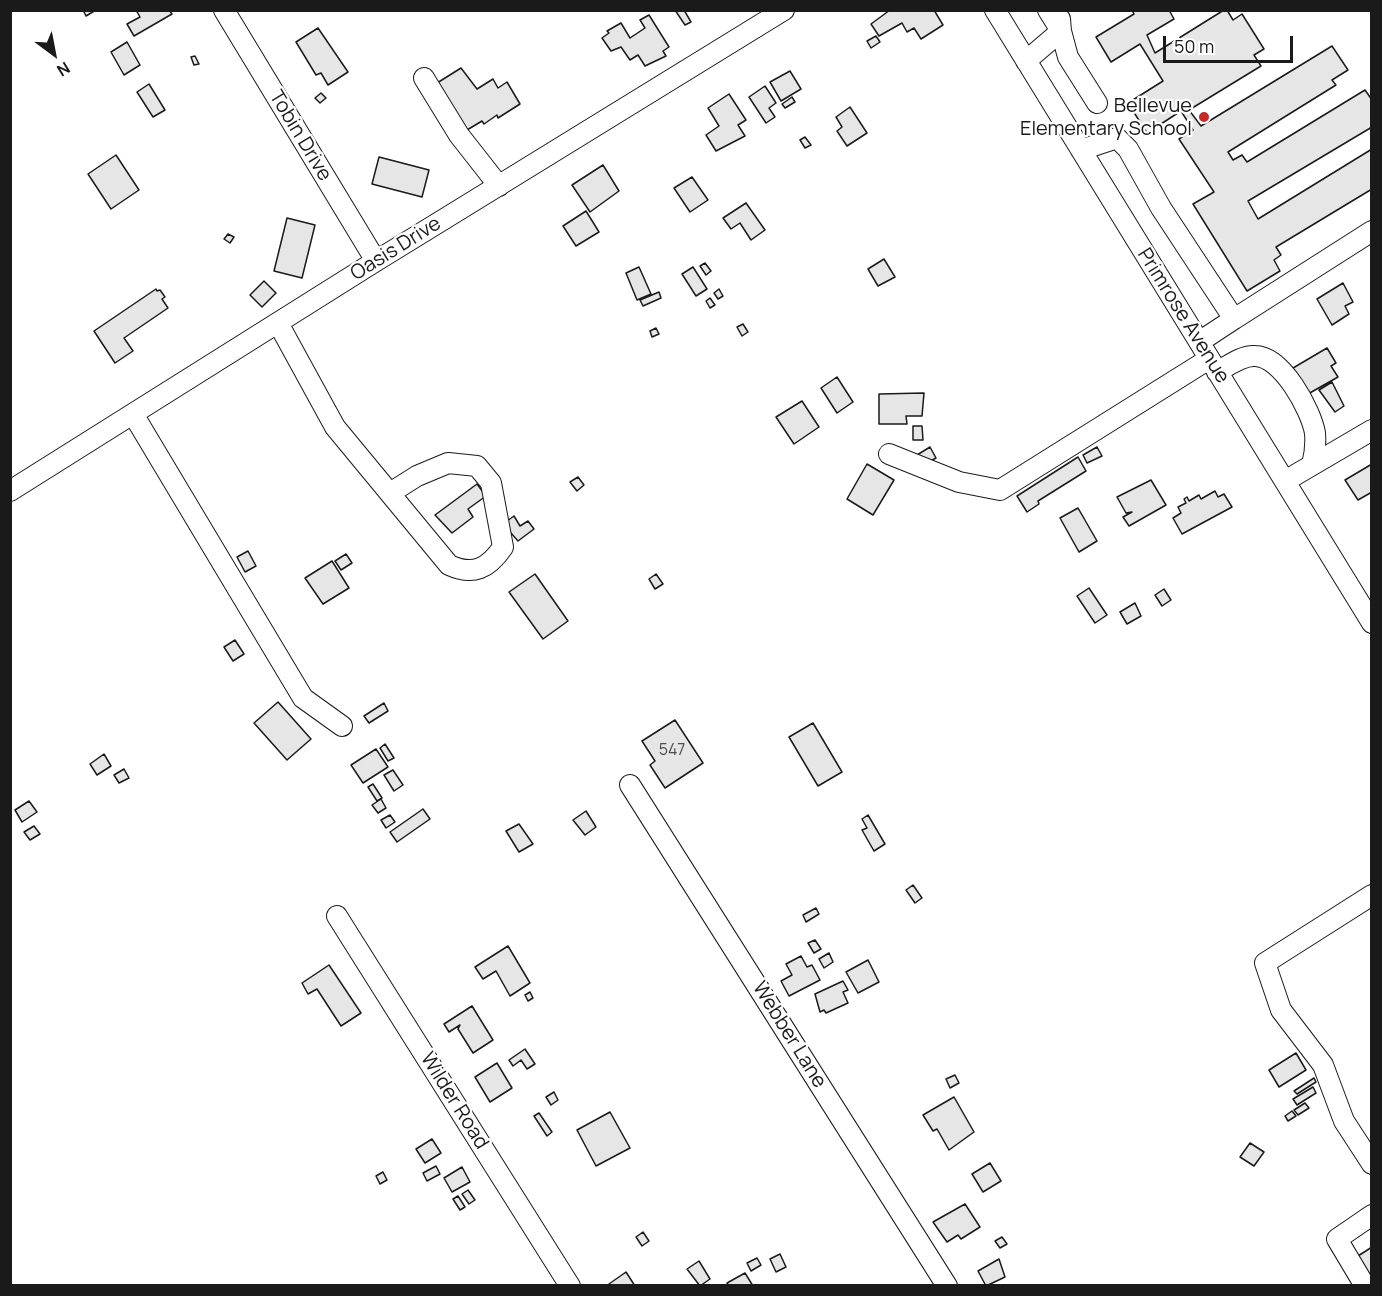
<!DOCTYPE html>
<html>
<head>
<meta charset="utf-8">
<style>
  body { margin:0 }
  #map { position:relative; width:1382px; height:1296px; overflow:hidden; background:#fff; font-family:Manrope,sans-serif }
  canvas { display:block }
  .frame { position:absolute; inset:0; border:12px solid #1a1a1a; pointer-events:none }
  .north { position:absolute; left:24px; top:24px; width:60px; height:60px; -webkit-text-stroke:4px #fff; paint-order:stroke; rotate:148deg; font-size:16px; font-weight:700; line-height:24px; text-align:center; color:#1a1a1a }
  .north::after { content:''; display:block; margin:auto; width:21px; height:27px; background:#1a1a1a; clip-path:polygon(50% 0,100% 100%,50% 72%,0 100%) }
  .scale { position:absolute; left:1163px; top:36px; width:130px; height:27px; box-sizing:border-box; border:3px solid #1a1a1a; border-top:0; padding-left:8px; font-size:18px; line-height:21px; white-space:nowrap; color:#1a1a1a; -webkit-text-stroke:4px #fff; paint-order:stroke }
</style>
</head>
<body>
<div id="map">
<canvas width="1382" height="1296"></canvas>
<div class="frame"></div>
<div class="north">N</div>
<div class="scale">50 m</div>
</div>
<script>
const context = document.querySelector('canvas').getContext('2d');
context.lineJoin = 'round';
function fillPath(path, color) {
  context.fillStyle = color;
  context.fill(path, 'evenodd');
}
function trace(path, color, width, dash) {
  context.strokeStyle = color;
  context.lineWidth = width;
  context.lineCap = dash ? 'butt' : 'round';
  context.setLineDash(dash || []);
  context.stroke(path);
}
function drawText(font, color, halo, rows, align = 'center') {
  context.font = font + ' Manrope,sans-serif';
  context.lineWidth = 4.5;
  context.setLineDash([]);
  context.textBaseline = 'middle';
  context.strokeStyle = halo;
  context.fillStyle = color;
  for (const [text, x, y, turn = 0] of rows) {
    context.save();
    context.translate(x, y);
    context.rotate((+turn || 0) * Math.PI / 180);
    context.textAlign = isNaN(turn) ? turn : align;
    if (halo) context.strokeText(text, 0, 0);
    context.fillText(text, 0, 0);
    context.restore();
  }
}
const building = new Path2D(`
  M83,10H96L86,16Z
  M136,10H169L172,14L134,36L127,24L140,17Z
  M675,10H684L691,22L685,25Z
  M890,10H934L943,25L921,39L914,28L907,32L902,23L879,36L871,24Z
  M1132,10H1169L1174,19L1147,35L1155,53L1224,10H1227L1233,20L1242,14L1264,49L1254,55L1261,66L1189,110L1201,126L1332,46L1348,70L1332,80L1336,85L1228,152L1233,160L1242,155L1247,162L1365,90L1372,100V127L1248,201L1258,219L1372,149V189L1276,247L1281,255L1274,260L1280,271L1247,291L1193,204L1214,192L1179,139L1193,130L1181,111L1147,133L1128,103L1163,81L1140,44L1111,62L1096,37L1134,14Z
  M649,15L669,47L663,51L666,56L645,66L638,55L630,60L621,47L611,51L602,38L609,33L607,31L621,23L630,38L645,28L640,20Z
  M318,28L348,72L328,85L321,73L316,75L296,42Z
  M876,36L880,42L871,48L867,41Z
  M127,42L140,65L124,75L111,52Z
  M195,56L199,64L194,65L191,57Z
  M461,68L477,89L493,79L498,88L507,82L520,104L498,118L497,115L484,124L482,121L467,130L437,83Z
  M790,71L801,89L781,101L770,82Z
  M149,84L165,110L153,117L137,92Z
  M765,86L776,103L769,108L775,117L766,123L749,97Z
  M321,93L326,98L320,103L315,98Z
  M729,94L746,120L738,125L745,136L716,151L706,135L719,126L708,108Z
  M792,97L795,102L785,108L782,104Z
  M850,107L867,133L847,146L837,131L842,127L836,117Z
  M805,137L811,145L805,148L800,140Z
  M116,155L139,190L111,209L88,174Z
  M379,157L429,170L422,197L372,184Z
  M603,165L619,191L590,212L572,185Z
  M692,177L708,200L690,212L674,188Z
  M746,203L765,230L751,240L740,223L731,229L723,218Z
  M586,211L599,232L576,246L563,226Z
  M287,218L315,225L302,278L274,271Z
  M228,234L234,237L230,243L224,239Z
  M884,259L895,277L878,286L868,269Z
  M705,263L711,271L706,275L700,266Z
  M639,267L651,294L637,300L626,273Z
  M693,267L707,289L696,296L682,274Z
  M264,281L276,293L262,307L250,295Z
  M1343,283L1353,302L1345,306L1349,314L1332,325L1317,299Z
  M156,289L157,291L160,290L165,297L162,299L168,308L124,338L133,351L115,363L94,331Z
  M719,289L723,296L718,299L714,293Z
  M659,292L661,298L643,306L640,300Z
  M710,298L715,305L710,308L706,301Z
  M743,324L748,332L742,336L737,327Z
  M656,328L659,334L652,337L650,331Z
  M1327,348L1336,363L1331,366L1338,377L1308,394L1293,368Z
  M837,377L853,402L837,413L821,388Z
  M1332,382L1344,406L1335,412L1319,390Z
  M924,393L922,416H906L907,424H879V394Z
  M802,401L819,427L794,444L776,417Z
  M913,426H922L923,440H913Z
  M930,447L936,458L923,465L917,455Z
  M1097,447L1102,456L1087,463L1083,455Z
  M1078,457L1086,471L1038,501L1039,504L1027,512L1017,496Z
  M867,464L894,480L873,515L847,499Z
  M1372,464V492L1358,500L1345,480Z
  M578,477L584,485L577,491L570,482Z
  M1151,480L1166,505L1129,526L1123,517L1132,512L1126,513L1117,497Z
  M477,484L486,496L468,509L473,517L452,533L435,515Z
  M1215,491L1218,497L1224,494L1232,507L1182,534L1173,518L1181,513L1178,507L1186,503L1184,499L1187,497L1189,501L1199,495L1201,499Z
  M1078,508L1097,541L1079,552L1060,518Z
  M514,516L520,526L528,521L534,529L518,541L503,524Z
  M248,551L256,566L245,572L237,557Z
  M346,554L352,563L341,570L335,561Z
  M332,561L349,588L323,604L305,578Z
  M535,574L568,621L543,639L509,592Z
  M656,574L663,584L655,589L649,579Z
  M1089,588L1107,615L1095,623L1077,596Z
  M1164,589L1171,600L1162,606L1155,595Z
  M1135,603L1141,616L1127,624L1120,612Z
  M235,640L244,654L233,661L224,647Z
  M278,702L311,739L287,760L254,723Z
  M384,703L388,711L369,723L364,716Z
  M675,720L703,763L665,788L650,765L655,761L642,741Z
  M813,723L842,772L818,786L789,737Z
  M385,744L394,758L388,761L380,748Z
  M376,749L388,767L363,783L351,765Z
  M104,754L111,766L97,775L90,764Z
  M124,769L129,778L119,783L114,775Z
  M393,770L403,785L394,791L384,775Z
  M373,784L382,798L377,801L368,787Z
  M381,799L386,808L378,813L372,805Z
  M29,801L37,812L22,822L15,810Z
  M423,809L430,819L397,842L390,832Z
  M586,811L596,827L585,835L573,820Z
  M390,815L395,822L386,828L381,820Z
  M868,815L885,844L874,851L862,830L867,828L862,819Z
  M519,824L533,844L519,852L506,831Z
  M34,826L40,834L30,840L24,832Z
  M913,885L922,898L915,903L906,890Z
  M816,908L819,914L806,922L803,915Z
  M815,940L821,949L814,953L808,943Z
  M508,946L530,983L510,996L496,971L483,979L475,967Z
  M829,953L833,962L824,968L819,959Z
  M801,956L807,967L812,965L820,980L789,996L781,981L792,975L786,964Z
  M868,960L879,982L858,993L846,972Z
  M329,965L361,1013L341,1026L317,989L308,994L302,983Z
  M843,981L848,990L843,992L848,1003L826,1013L824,1010L820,1012L815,994Z
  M530,992L533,998L528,1001L525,995Z
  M472,1006L493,1040L473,1053L458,1029L460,1025L449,1032L444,1024Z
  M525,1049L535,1064L527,1069L521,1060L513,1066L509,1060Z
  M1296,1053L1306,1070L1279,1087L1269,1070Z
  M497,1063L512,1088L490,1102L475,1077Z
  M955,1075L959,1083L950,1088L946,1079Z
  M1314,1078L1316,1082L1297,1094L1294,1091Z
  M1313,1087L1316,1093L1297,1105L1293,1099Z
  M554,1092L558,1100L551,1105L546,1097Z
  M954,1097L974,1132L949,1150L937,1129L933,1131L923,1115Z
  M1305,1103L1309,1108L1298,1115L1294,1110Z
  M1292,1111L1296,1116L1288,1121L1285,1116Z
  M610,1112L630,1148L596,1166L577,1130Z
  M539,1113L552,1132L547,1136L534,1116Z
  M432,1139L441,1153L425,1163L416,1149Z
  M1250,1143L1264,1152L1254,1166L1240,1157Z
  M990,1163L1001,1181L983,1192L972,1174Z
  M436,1166L440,1174L427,1181L423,1173Z
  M462,1167L470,1182L452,1192L444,1178Z
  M383,1172L387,1180L380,1184L376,1176Z
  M468,1190L475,1200L469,1204L462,1194Z
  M458,1196L465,1207L460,1210L453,1199Z
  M965,1204L980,1227L961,1239L958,1235L947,1242L933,1222Z
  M643,1232L649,1241L642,1246L636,1237Z
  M1002,1237L1007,1244L1000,1248L995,1241Z
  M1372,1247V1278L1358,1256Z
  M780,1254L786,1267L776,1272L770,1259Z
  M757,1258L761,1265L751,1271L747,1263Z
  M999,1259L1005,1277L986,1286L978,1271Z
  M699,1261L710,1279L700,1286L687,1269Z
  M626,1272L635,1286H610L609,1284Z
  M745,1273L753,1286H729L727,1283Z`);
fillPath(building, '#e6e6e6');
trace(building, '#1a1a1a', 1.5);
const minor = new Path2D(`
  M224,10L376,261
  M995,10L1372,623
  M1048,10L1061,31L1068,57L1097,103
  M1026,61L1061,31L1060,19
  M424,78L459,135L499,186
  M1081,150L1117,138L1128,149L1161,208L1234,319L1199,342
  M1234,319L1372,231
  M278,323L335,427L449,565C473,576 488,569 503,547L491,483L477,466L448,463L417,476L390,493
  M1217,372C1228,366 1242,355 1255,356C1282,356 1311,410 1315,433C1316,445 1315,454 1312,465
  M133,414L303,698L342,726
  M889,454L959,482L1000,490L1209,359
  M1285,481L1372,430
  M10,491L376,261L784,10
  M630,785L947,1286
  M1372,895L1265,963L1281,1010L1323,1065L1344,1121L1372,1164
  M337,916L570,1286
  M1365,1286L1337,1239L1372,1215`);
trace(minor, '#1a1a1a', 22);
trace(minor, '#fff', 20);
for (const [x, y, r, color] of [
  [1204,117,6,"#c62828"]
]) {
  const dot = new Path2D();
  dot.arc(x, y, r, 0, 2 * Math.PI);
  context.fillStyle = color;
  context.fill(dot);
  trace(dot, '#fff', 2);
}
drawText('16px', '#4d4d4d', null, [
  ["547",672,751]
]);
drawText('20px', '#1a1a1a', '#fff', [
  ["Bellevue",1192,106],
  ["Elementary School",1192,129]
], 'right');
drawText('20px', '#1a1a1a', '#fff', [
  ["Tobin Drive",300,136,59],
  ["Oasis Drive",396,249,-32],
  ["Primrose Avenue",1183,316,58],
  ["Webber Lane",789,1035,58],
  ["Wilder Road",454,1101,58]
]);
</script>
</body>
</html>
